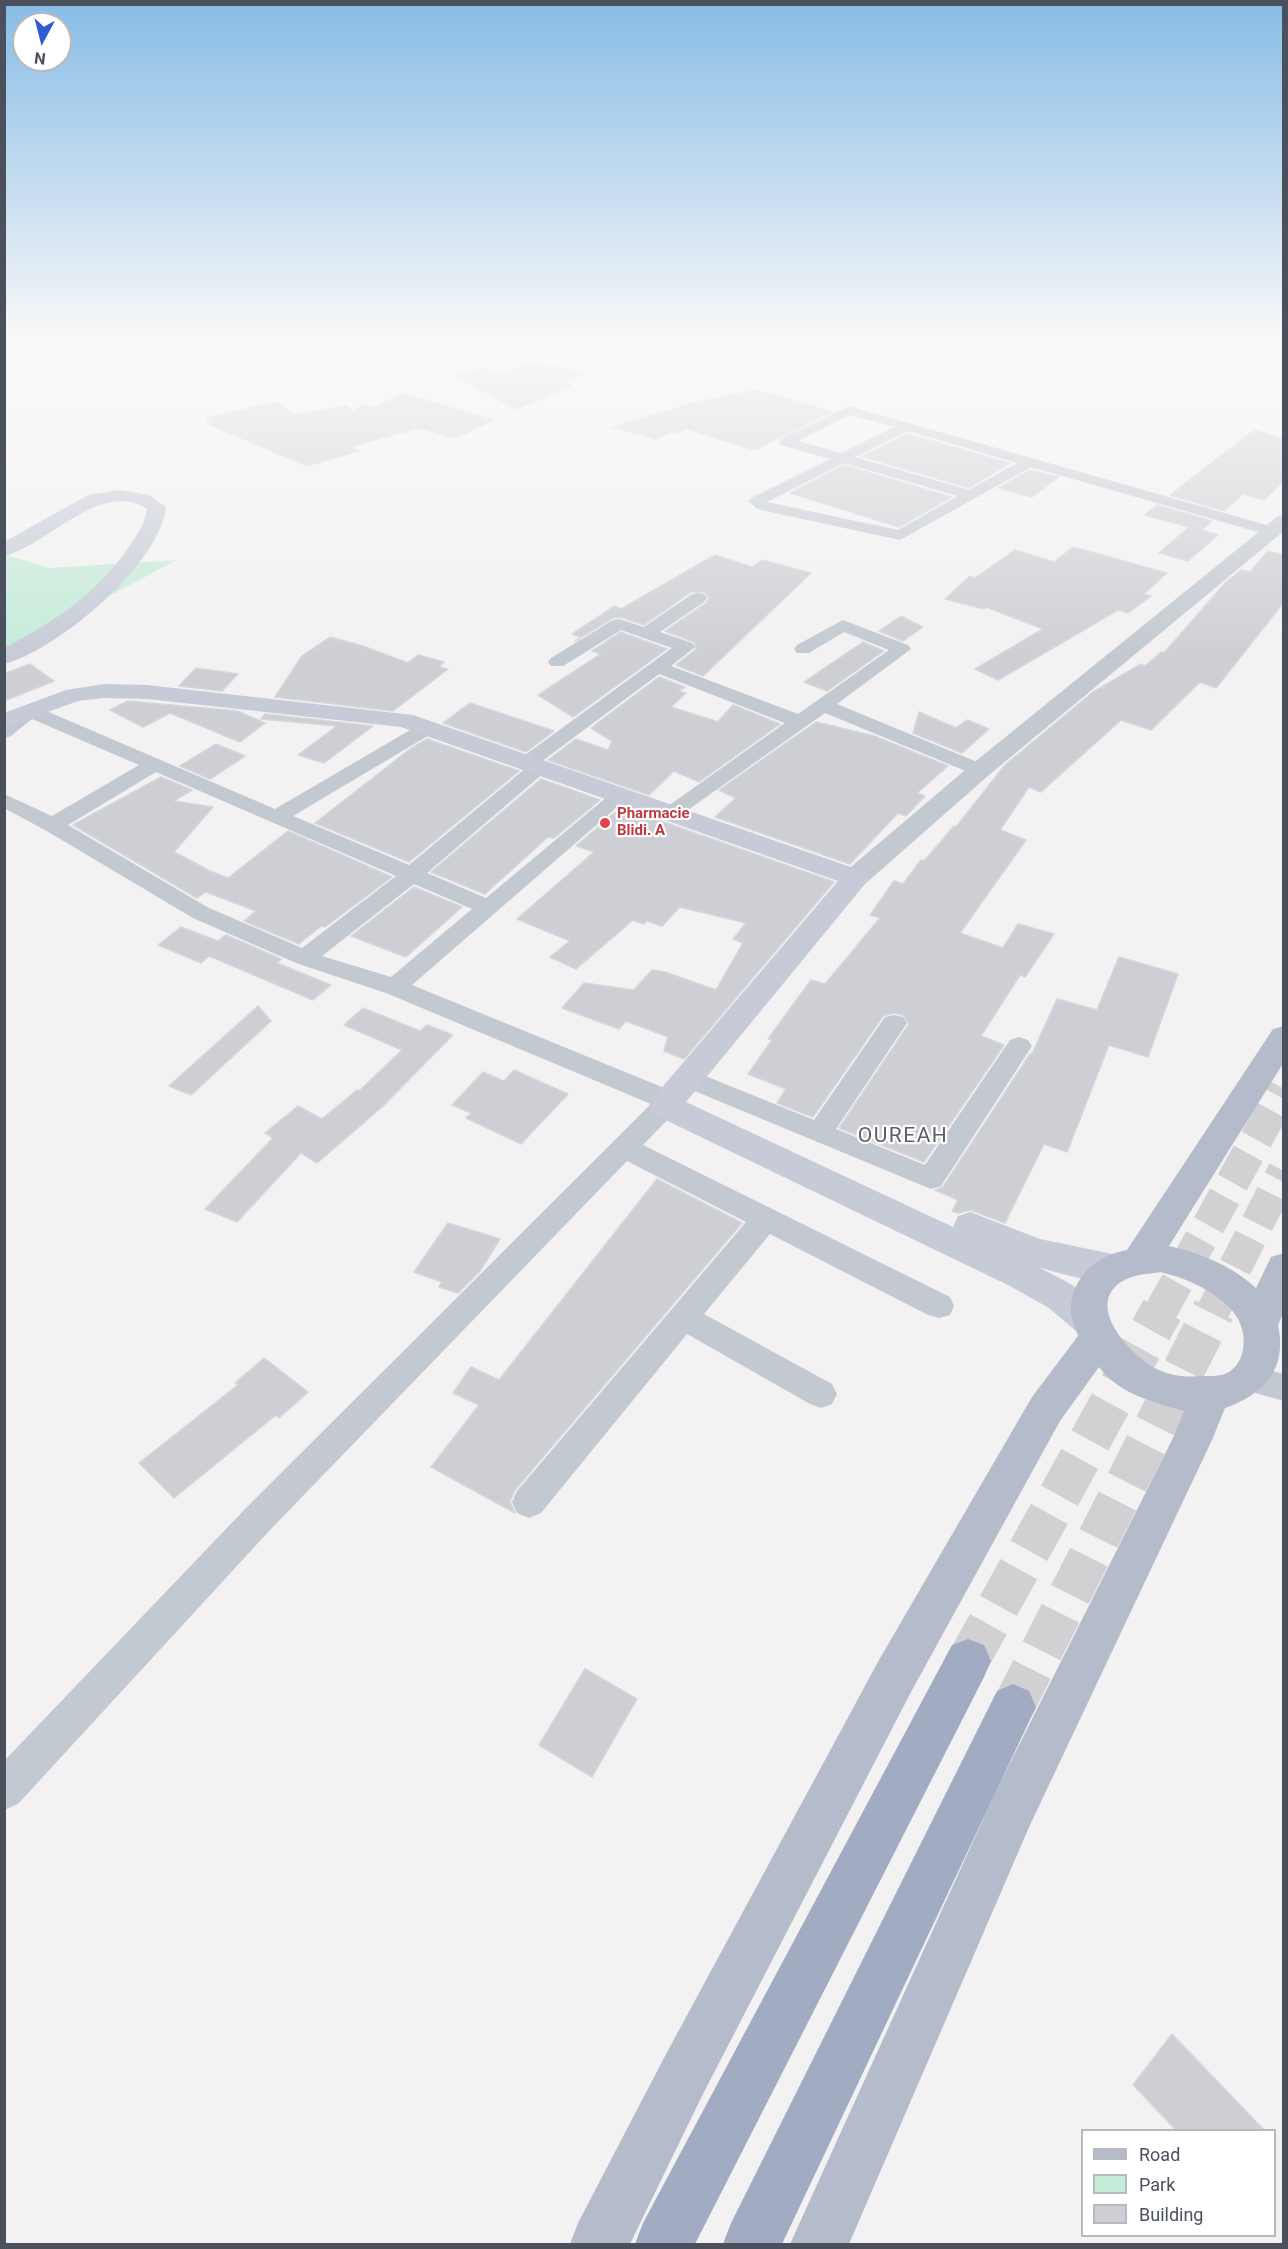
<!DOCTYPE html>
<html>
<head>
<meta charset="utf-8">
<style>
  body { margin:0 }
  #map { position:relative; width:1288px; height:2249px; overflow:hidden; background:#f3f1f1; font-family:Roboto,sans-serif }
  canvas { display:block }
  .frame { position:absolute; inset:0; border:6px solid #4b515c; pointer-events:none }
  .legend { position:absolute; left:1081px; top:2129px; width:195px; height:108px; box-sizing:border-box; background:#fff; border:2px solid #b7b9be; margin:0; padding:8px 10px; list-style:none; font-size:18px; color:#4b515c }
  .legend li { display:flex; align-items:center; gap:12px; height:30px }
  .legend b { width:30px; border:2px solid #b7b9be }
  .north { position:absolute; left:12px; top:12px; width:60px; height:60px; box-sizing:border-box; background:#fff; border:2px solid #b7b9be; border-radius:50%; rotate:187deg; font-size:16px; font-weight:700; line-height:24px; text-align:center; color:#4b515c }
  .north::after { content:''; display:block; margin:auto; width:21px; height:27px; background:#2e5cd0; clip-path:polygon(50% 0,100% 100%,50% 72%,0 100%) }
</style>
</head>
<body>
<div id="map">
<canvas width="1288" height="2249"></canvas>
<div class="frame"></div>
<ul class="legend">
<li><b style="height:8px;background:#b4bccc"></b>Road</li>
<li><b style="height:16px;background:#c5ebd9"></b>Park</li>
<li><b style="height:16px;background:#cecfd5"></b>Building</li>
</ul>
<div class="north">N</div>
</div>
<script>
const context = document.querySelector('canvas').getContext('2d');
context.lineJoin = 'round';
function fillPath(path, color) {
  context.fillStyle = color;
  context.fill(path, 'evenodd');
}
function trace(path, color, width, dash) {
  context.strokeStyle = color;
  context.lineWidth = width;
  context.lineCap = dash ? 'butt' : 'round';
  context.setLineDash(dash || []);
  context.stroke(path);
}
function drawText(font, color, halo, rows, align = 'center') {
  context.font = font + ' Roboto,sans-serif';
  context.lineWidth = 4.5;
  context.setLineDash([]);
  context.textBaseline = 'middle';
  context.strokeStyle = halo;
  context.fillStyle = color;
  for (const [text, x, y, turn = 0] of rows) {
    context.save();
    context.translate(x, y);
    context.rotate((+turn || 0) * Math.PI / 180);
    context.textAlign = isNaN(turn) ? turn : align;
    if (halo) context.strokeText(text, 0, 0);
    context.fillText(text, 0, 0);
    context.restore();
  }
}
fillPath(new Path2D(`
  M5,555L50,568L177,560L5,651Z`), '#c5ebd9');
const building = new Path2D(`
  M527,362L587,373L562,382L572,386L517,409L454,376L486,368L496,374H507Z
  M756,390L832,412L755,450L686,429L678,433L673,431L656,439L613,427L697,402Z
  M403,394L494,420L454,438L419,428L407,431L350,447L359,451L307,466L206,423L212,421L207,418L277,402L295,415L347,406L353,412L362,405L374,407Z
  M1254,430L1284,439V481L1264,500L1243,494L1224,511L1170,495Z
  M908,434L964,450L1010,463L969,488L861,456Z
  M844,465L952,497L899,527L790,493Z
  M1030,470L1059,477L1032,497L998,488Z
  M1157,505L1212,521L1202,530L1218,535L1188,561L1159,553L1189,527L1144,515Z
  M1073,547L1167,573L1144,594L1151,596L1128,613L1118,610L998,680L975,669L1043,629L986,607L984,609L945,599L970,576L975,578L1015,550L1054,562Z
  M1268,551L1284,555V602L1216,688L1200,682L1151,730L1121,720L1041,792L1029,787L1000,830L1026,840L960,933L1003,948L1018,924L1054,934L1025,977L1020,975L981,1036L1004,1045L924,1162L839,1128L909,1024L903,1015L894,1013L883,1016L813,1117L777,1103L786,1089L748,1074L772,1040L768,1039L811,980L825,984L880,918L870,915L894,881L903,884L921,860L924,861L954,826L956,827L1005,765L1093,692L1141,664L1145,666L1161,652L1164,653L1225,583L1241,570L1250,572Z
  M715,555L752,567L762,560L811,573L703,676L676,665L696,649L694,642L665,631L706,603L709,598L704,592H691L644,625L620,617L613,618L575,641L581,637L572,634L615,606L621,609Z
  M901,616L923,627L903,641L879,631Z
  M621,632L667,649L573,717L538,695L601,654L592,651Z
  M330,637L363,646L408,663L418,655L444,662L439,667L448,669L393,711L275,697L302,656Z
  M863,642L884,651L827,691L804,682Z
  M30,664L54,681L4,701V674Z
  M196,668L238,674L222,691L179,686Z
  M659,677L685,687L678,691L686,693L671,707L718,722L733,705L780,724L699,782L674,771L649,795L548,760L576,739L608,750L612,741L591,728Z
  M128,701L237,711L265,723L240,742L170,713L143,727L110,710Z
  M470,703L554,731L526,752L443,723Z
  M919,712L956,728L967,720L989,729L962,753L913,733Z
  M265,714L373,726L324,763L298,755L337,726L261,719Z
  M816,722L874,736L948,766L917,793L925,796L906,816L898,813L850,864L715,817L736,798L719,790Z
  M427,739L519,771L409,862L315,823L410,749Z
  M216,744L245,756L210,779L180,766Z
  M161,777L192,790L174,801L213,807L174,852L210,871L228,878L288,831L392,877L325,927L321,926L299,944L244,921L256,911L206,892L197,898L73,825Z
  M541,779L600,800L554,838L548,837L485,894L431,872Z
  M621,807L834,882L684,1059L664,1051L668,1037L626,1021L619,1029L562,1008L584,983L634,990L652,970L665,972L716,990L743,943L733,939L746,923L680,907L662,926L647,921L644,924L633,920L576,969L550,957L570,941L517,919L594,852L576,846Z
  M414,887L462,907L406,957L351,936Z
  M181,927L218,941L226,935L281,959L277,963L331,985L313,1000L209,956L201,963L158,945Z
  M1119,957L1178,974L1148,1057L1109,1045L1067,1152L1044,1144L1005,1223L971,1210L958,1213L952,1211L958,1200L935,1190L943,1187L1030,1054H1032L1057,999L1097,1010Z
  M258,1006L271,1021L191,1095L169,1086Z
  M363,1008L420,1031L427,1025L453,1035L382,1107L317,1163L301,1153L237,1222L205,1209L273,1138L265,1133L298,1106L322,1119L357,1090L359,1091L402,1050L344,1025Z
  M514,1070L568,1094L521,1144L466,1118L471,1113L452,1105L483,1072L504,1081Z
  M657,1179L742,1223L515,1490L510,1501L515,1513L431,1467L479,1405L453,1393L471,1367L499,1380Z
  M448,1223L500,1239L480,1271L458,1293L439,1287L442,1282L414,1272Z
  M264,1358L308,1392L279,1418L276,1415L174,1498L139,1463L238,1385L235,1383Z
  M585,1669L637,1699L592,1777L539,1745Z
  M1172,2034L1264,2130H1176L1133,2085Z`);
fillPath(building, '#cecfd5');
trace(building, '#d5d6db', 1.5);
trace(new Path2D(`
  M1161,1311L1284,1089
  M1213,1311L1284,1171`), '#d1d1d3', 33, [33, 16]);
trace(new Path2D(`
  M968,1661L1162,1310
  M1013,1707L1214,1310`), '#d1d1d3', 42, [42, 21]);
fillPath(new Path2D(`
  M849,406L1277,528L1279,531L1277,534H1265L1031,467L900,540L761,510L756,508L748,501L751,498L830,459L781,445L779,442L781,439ZM850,415L894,427L841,453L798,441ZM908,431L1017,463L969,490L855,457ZM844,463L958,496L898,530L767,502Z
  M698,593L704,594L707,598L704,602L660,632L692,643L695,647L671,666L798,714L889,650L844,632L809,653H797L794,649L797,645L843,620L908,645L911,649L837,704L987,766L990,770L987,774H973L825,713L678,817L671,819L664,817L660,813L664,809L785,723L659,674L541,762L549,767L546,771L427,873L486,898L614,791L621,789L628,791L631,795L412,985L679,1094L683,1101L679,1108L643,1145L950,1297L954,1306L950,1315L939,1318L928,1315L770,1234L704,1314L832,1384L837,1394L832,1404L821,1408L810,1404L687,1334L541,1513L529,1518L517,1513L512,1502L517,1491L746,1222L627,1161L270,1530L18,1804L4,1810V1761L246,1508L651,1104L386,993L296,963L193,918L45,830L4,808V794L52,816L139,765L32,719L11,736L4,738V722L23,707H37L275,809L422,723H436L439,727L436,731L293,816L409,865L526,768L521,766L518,762L521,758L672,648L621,630L563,666H551L548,662L551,658L613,620L619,619L644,627L692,594ZM156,772L396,876L302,948L209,908L68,825ZM414,884L472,909L391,977L322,956Z
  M894,1015L903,1017L907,1023L836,1129L925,1165L1010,1040L1019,1037L1028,1040L1032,1046L941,1186L931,1189L680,1085L676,1079L680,1073L689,1070L698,1073L814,1120L885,1017Z
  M1248,1365L1284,1374V1401L1237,1388L1232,1378L1237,1368Z`), '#c3c9d1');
fillPath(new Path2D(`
  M1284,515V531L989,775L865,884L855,886L845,884L841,878L845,872L971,765L1277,517Z`), '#c3c9d1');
fillPath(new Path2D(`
  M119,490L149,495L166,507C160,564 58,650 4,664V648C55,622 101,591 132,542C139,532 145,522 147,509C100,479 49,545 4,556V542L88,495Z
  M104,684L147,685L413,715L865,872L869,878L865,884L686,1102L953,1227L958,1216L970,1212L1040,1239L1127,1257L1132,1267L1127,1277C1100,1286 1065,1275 1038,1267C1063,1280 1094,1293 1108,1320L1102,1331L1089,1335L1076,1331L1049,1308L1010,1286L653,1114L649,1106L653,1098L838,881L401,727L147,699L104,698L78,701L4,728V713L66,690Z`), '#c6cbd7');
fillPath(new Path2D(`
  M1284,1026V1062L1169,1246C1201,1253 1232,1266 1256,1288L1271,1257L1284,1253V1311L1278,1325C1288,1369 1263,1395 1225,1408L1212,1440L1030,1825L849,2244H790L996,1791L1174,1436L1184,1411C1153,1402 1119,1394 1099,1367L1060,1421L911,1692L703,2094L630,2244H570L578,2223L665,2056L879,1660L1032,1397L1078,1336C1076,1328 1070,1317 1071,1309C1071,1277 1098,1255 1127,1250L1273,1029ZM1160,1272C1181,1277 1200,1284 1218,1298C1226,1304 1235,1312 1239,1321C1248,1339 1245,1368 1222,1375C1217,1376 1210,1376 1204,1376C1189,1377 1174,1377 1159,1370C1130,1357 1078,1299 1129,1278C1138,1274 1150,1274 1160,1272Z`), '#b4bccc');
fillPath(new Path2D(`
  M968,1639L984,1645L991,1661L984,1677L695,2244H635L643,2223L952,1645Z
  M1013,1684L1029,1691L1036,1707L782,2244H723L731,2223L997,1691Z`), '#a1acc2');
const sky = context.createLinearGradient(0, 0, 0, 657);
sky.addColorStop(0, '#87bce6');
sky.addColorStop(0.52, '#faf9f9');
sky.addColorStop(1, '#faf9f900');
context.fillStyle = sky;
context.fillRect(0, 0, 1288, 657);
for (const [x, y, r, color] of [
  [605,823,6,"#e0444e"]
]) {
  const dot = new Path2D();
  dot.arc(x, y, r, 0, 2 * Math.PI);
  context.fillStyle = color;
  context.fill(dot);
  trace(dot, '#fff', 2);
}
drawText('bold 15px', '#be3a42', '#fff', [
  ["Pharmacie",617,814],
  ["Blidi. A",617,831]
], 'left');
context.letterSpacing = '1.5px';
drawText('21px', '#5e6065', '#fff', [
  ["OUREAH",903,1137]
]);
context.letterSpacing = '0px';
</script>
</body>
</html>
